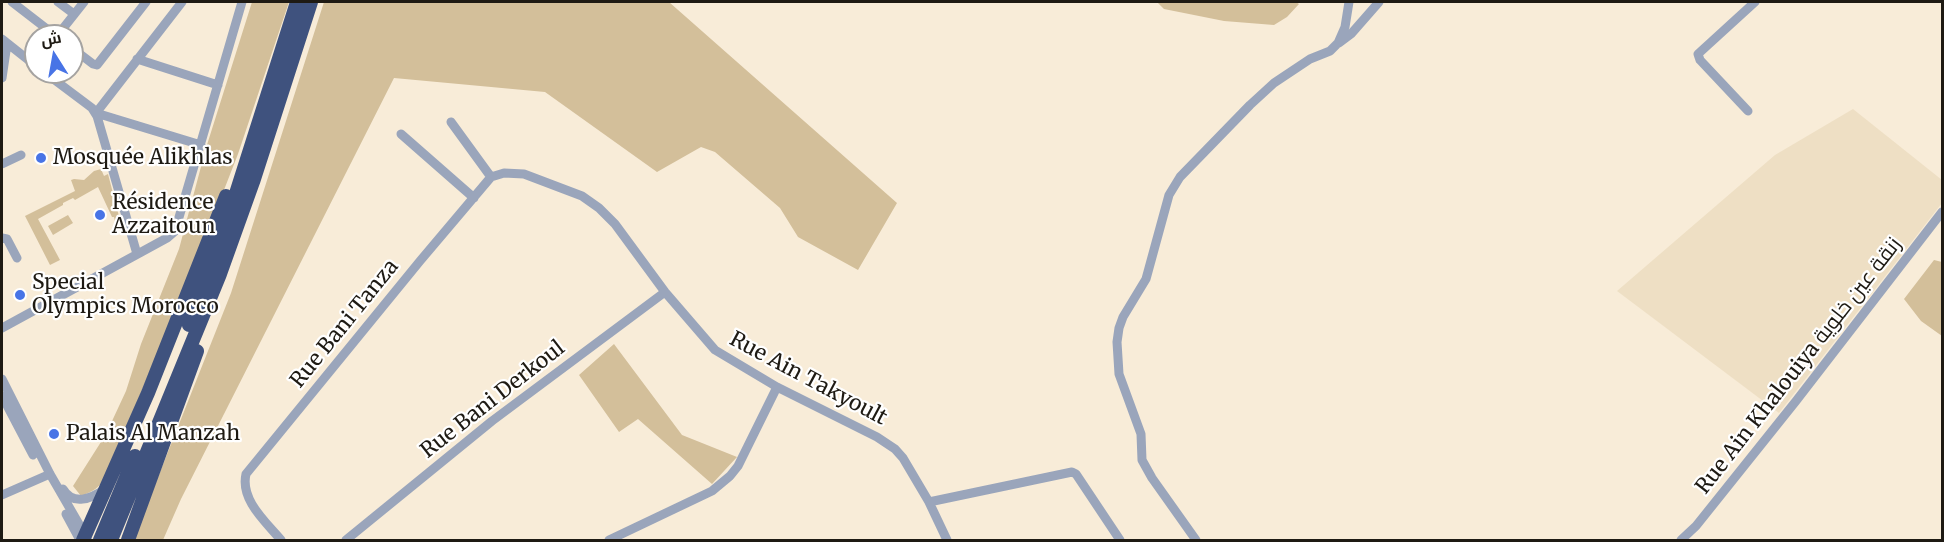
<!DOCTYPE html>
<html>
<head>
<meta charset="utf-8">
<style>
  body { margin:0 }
  #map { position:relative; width:1944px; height:542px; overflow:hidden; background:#f8ecd8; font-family:Merriweather,Cairo,serif }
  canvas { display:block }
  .frame { position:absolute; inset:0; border:3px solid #1e1a13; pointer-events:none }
  .north { position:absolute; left:24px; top:24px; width:60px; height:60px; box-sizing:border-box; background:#fff; border:2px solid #a5a3a1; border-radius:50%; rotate:349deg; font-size:16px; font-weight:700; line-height:24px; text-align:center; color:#1e1a13 }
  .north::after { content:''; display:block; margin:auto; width:21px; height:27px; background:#4874e6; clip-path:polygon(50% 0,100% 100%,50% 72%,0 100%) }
</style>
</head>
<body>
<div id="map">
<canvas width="1944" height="542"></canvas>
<div class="frame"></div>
<div class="north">ش</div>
</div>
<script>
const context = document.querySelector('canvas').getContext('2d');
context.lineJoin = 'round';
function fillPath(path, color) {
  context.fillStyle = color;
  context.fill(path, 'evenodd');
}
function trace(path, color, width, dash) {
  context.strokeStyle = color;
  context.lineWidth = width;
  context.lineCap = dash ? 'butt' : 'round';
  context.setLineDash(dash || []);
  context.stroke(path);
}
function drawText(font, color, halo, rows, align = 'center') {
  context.font = font + ' Merriweather,Cairo,serif';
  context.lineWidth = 4.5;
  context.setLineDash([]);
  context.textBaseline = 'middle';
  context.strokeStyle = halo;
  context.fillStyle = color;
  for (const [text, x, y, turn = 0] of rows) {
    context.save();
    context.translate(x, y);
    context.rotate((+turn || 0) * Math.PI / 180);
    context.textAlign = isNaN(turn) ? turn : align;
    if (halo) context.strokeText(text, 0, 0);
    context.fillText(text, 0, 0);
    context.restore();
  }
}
fillPath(new Path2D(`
  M1853,109L1942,180V203L1779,413L1617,291L1775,155Z`), '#eedfc4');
fillPath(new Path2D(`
  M252,2H289L238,154L199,254L106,476C100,488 93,491 81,496L73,486L106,434L126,391L141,344L179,249L206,148Z
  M324,2H669L897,203L858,270L798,237L780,208L715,152L701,147L657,172L545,92L394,78L181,499L163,540H133L231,293Z
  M1157,2H1296L1299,4L1287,17L1274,25L1224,21L1164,9Z
  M101,169L104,176L108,174L121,224L116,226L114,217H112L98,187L75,200L73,198L63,203V205L38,219L60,260L50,265L25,216L75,191L71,180L74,179L84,180L94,171Z
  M68,215L73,223L53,235L48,226Z
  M1934,260L1942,262V336L1921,321L1904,299Z
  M614,344L682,435L737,457L712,484L638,419L619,432L579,375Z`), '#d3bf9a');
trace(new Path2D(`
  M12,2L56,36
  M58,2L74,14
  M182,2L96,113L201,145
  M57,36L84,2
  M2,39L36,66
  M1339,43L1351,34L1379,2
  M72,48L93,64L97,65L146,2
  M137,59L218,85
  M44,72L92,108L97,116L137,254
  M2,78L7,44
  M1748,111L1700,60L1698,54L1755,2
  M451,122L491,177
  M401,134L474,198
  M2,164L21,155
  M2,238L7,239L17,258
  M2,328L167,238L175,231L242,2
  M2,379L50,474L87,538
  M2,396L33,455
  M63,489C73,506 91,499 105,489
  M2,495L50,474
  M929,502L1072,472L1076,474L1120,540
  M66,514L80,540
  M281,540C266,522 240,500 246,474L420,261L491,177L504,173L524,174L582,196L599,208L615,224L665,292L715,350L777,387L877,437L895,449L903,458L929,502L947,540
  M346,540L492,421L665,292
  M609,540L712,491L730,476L738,466L777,387
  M1196,540L1152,478L1142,460L1141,434L1119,374L1117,342L1119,328L1123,317L1146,279L1169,195L1180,177L1250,105L1274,83L1310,59L1330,51L1338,43L1345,27L1349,2
  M1681,540L1696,526L1796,401L1942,212`), '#9aa5bb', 9);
trace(new Path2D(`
  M189,325L225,228L297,2
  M83,540L148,393L226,196
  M100,540L135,456
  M111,540L220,274L253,182L311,2
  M128,540L197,351`), '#3f527e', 14);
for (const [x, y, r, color] of [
  [41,158,6,"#4874e6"],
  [100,215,6,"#4874e6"],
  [20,295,6,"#4874e6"],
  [54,434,6,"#4874e6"]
]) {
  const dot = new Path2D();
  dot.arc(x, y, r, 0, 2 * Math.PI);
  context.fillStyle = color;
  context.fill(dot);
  trace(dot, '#fff', 2);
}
drawText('21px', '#1e1a13', '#fff', [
  ["Mosquée Alikhlas",53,158],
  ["Résidence",112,203],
  ["Azzaitoun",112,227],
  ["Special",32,283],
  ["Olympics Morocco",32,307],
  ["Palais Al Manzah",66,434]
], 'left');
drawText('21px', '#1e1a13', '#fff', [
  ["Rue Bani Tanza",345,324,-51],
  ["Rue Ain Khalouiya زنقة عين خلوية",1799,366,-52],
  ["Rue Ain Takyoult",808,379,28],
  ["Rue Bani Derkoul",493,400,-38]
]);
</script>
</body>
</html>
